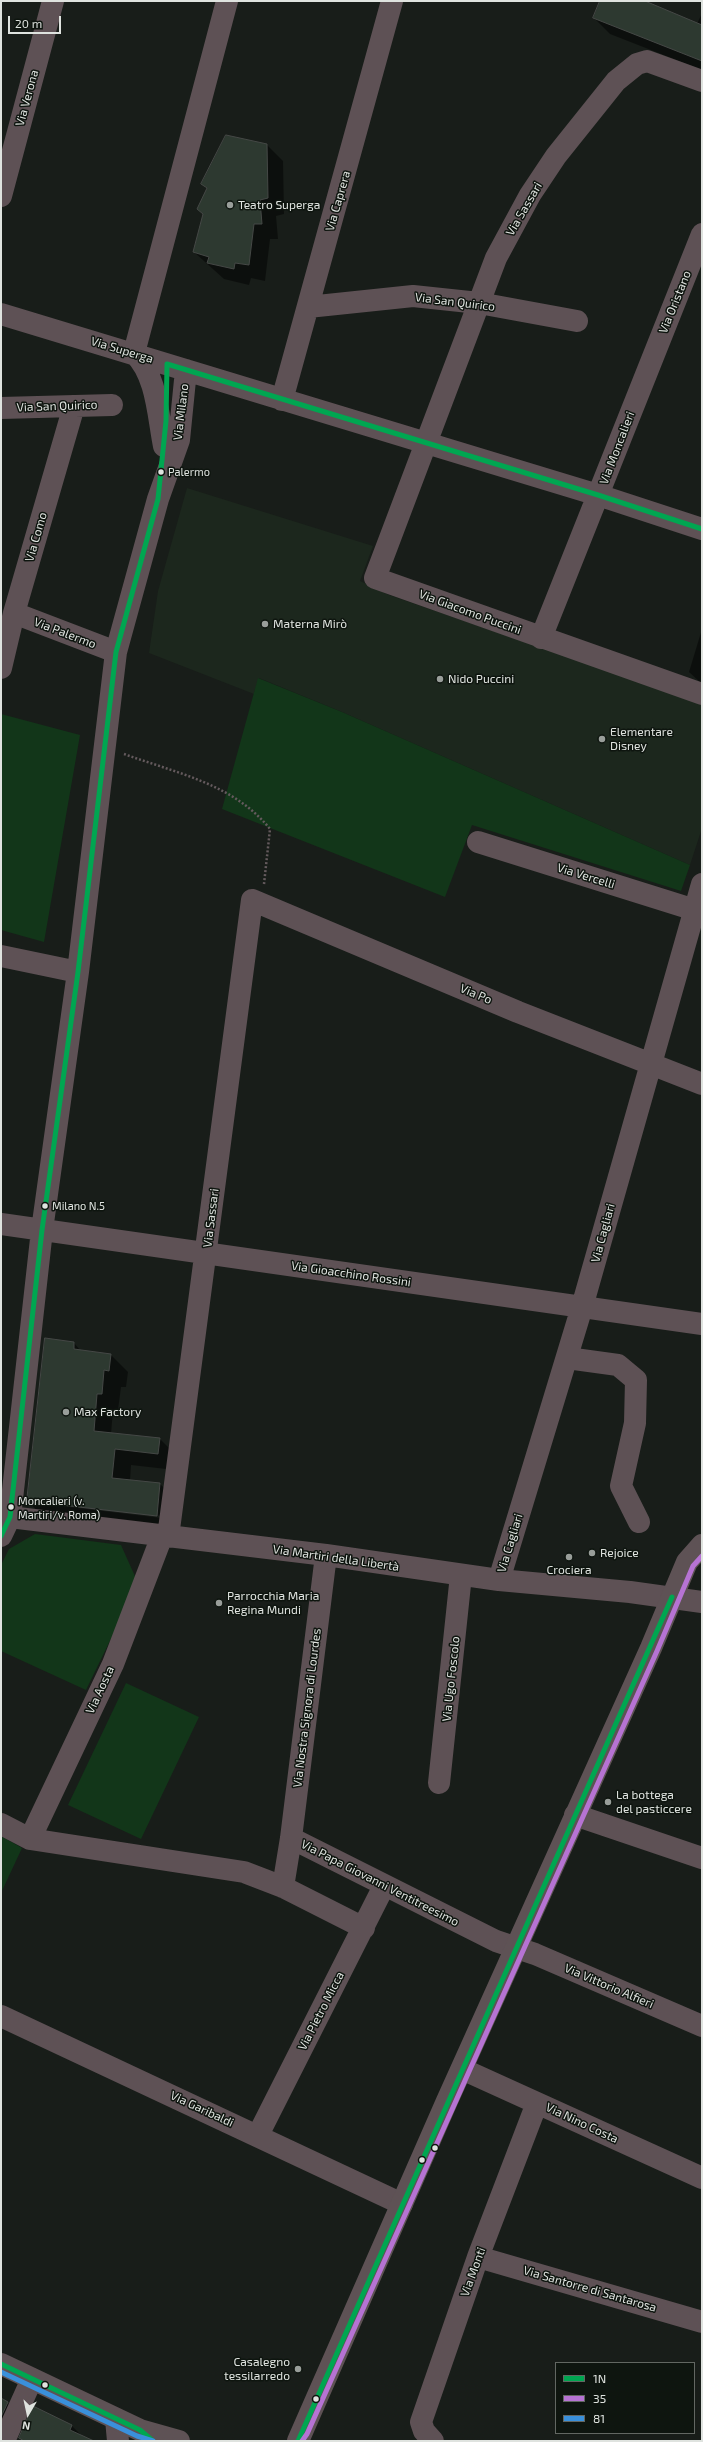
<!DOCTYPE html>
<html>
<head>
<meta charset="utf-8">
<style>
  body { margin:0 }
  #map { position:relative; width:703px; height:2442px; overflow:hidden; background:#181d19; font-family:"Exo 2",sans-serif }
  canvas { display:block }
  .frame { position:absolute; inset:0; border:2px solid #dfe3df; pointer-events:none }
  .legend { position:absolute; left:555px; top:2362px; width:140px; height:72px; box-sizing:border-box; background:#0e150f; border:1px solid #626762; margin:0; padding:5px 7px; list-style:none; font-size:12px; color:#dfe3df }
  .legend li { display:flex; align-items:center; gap:8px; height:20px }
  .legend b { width:20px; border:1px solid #626762 }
  .north { position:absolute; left:8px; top:2394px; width:40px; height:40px; -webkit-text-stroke:3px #0e150f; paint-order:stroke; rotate:189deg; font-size:11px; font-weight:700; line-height:16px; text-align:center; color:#dfe3df }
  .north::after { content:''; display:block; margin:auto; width:14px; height:18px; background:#dfe3df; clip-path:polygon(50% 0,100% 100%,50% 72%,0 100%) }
  .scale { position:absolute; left:8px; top:16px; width:53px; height:18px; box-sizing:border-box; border:2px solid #dfe3df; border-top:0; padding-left:5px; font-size:12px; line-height:14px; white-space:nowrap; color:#dfe3df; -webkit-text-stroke:3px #0e150f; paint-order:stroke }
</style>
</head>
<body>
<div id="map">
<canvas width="703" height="2442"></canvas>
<div class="frame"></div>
<ul class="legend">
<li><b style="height:5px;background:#00a651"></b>1N</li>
<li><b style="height:5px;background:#b673d3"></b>35</li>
<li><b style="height:5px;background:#3a90db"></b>81</li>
</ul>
<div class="north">N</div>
<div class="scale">20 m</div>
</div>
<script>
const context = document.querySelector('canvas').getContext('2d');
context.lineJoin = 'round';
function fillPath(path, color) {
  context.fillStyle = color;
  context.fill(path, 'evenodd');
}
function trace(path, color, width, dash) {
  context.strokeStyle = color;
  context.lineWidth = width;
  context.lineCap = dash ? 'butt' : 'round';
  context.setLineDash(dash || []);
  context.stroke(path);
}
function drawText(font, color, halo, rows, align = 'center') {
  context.font = font + ' "Exo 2",sans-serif';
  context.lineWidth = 3;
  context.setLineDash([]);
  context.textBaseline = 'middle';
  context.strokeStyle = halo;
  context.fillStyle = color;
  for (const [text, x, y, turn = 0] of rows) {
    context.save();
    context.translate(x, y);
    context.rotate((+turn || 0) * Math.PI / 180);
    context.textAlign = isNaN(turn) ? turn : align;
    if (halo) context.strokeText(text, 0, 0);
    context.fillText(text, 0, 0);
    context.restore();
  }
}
fillPath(new Path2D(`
  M187,488L373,546L360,581L389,595L702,703V828L690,865L342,712L259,678L254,694L149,653L158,591Z`), '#1c271d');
fillPath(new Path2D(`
  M258,678L342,712L690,865L681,891L472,825L445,897L222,809Z
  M1,714L80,735L44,942L1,930Z
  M35,1534L121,1545L138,1583L86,1690L1,1651V1565L9,1549Z
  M126,1683L199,1717L141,1839L68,1805Z
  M1,1836L22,1848L1,1893Z`), '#123619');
fillPath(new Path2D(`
  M601,1H642L697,24L702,13V70L610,34L594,18Z
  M267,145L283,161L284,214L276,216L278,239H270L265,281L251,278L249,285L224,279L194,252L204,215L207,189L202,184Z
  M702,629V684L689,672Z
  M74,1343L81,1351L111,1355L128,1372L126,1387H121L118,1410H113L111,1434L160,1439L177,1456L175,1470L131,1465L130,1481L160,1484L177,1500L174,1532L44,1518L28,1501ZM45,1502L162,1516V1518L45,1504Z
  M1,2400L7,2403L23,2418L1,2441Z
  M34,2408L72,2426L82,2436L91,2441H23L20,2438Z`), '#0007');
const building = new Path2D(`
  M600,1H645L702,25V61L593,18Z
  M226,135L267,144L268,198L260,200L262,224H254L249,265L235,263L234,269L207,263L209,257L193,252L203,214L197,209L207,188L201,184Z
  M45,1338L74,1342V1349L111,1354L109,1371L104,1370L102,1394H97L94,1431L160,1438L158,1454L115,1449L112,1478L160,1483L157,1516L27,1501Z
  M1,2398L8,2402L1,2417Z
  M33,2406L72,2425L70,2430L94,2441H24L19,2438Z`);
fillPath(building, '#2d3930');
trace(building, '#454846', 1);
trace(new Path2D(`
  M124,754C176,773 234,784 270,829L264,884`), '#645a5d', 2.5, [2, 2]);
trace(new Path2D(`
  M702,81L647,61L637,64L616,81L556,156L530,195L496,258L375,578L702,694
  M1,196L53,1
  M308,307L413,296L479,303L577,321
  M1,314L598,495L702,529
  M282,400L392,1
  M1,408L112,405
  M164,446C158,416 157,375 134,353L227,1
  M14,613L116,652
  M541,638L702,234
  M1,668L14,613L74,406
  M478,842L695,910
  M1,956L78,972
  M1,1224L702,1324
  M567,1358L618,1365L636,1380L635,1423L621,1486L639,1522
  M1,1516L326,1555L499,1580L630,1592L702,1602
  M1,1536L10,1517L42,1230L78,972L116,652L158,499L179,440L186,370
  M168,1537L252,900L518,1012L702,1084
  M499,1580L582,1307L702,884
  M439,1783L461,1575
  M575,1815L702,1858
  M1,1824L30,1839L244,1872L283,1887L364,1928
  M291,1838L496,1941L535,1954L702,2026
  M30,1839L113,1664L162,1536
  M283,1887L291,1838L326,1555
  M1,2016L402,2204
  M462,2069L702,2178
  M258,2135L384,1886
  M478,2257L702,2322
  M116,2419L118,2441
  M4,2441L32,2379
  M433,2441L424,2431L421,2422L478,2257L537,2103`), '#5e5155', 22);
trace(new Path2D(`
  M1,2364L140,2430L179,2441
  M298,2441L447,2101L651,1648L687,1562L702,1545`), '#5e5255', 22);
trace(new Path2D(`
  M167,364L598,495L702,529
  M1,1536L10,1517L42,1230L78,972L116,652L158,499L166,421L167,364
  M1,2364L140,2430L153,2441
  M298,2441L672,1597`), '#00a651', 5);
trace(new Path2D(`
  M302,2441L307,2434L657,1651L693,1566L702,1556`), '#b673d3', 5);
trace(new Path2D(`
  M1,2372L137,2436L153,2441`), '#3a90db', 5);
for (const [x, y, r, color] of [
  [230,205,4,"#999e9a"],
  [161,472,3.5,"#dfe3df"],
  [265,624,4,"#999e9a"],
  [440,679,4,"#999e9a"],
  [602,739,4,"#999e9a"],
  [45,1206,3.5,"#dfe3df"],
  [66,1412,4,"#999e9a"],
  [11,1507,3.5,"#dfe3df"],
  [592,1553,4,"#999e9a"],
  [569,1557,4,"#999e9a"],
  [219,1603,4,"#999e9a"],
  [608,1802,4,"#999e9a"],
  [435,2148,3.5,"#dfe3df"],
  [422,2160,3.5,"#dfe3df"],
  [298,2369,4,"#999e9a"],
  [45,2385,3.5,"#dfe3df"],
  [316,2399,3.5,"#dfe3df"]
]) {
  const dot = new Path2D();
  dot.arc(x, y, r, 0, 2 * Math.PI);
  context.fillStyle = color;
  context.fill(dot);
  trace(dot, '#0e150f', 1.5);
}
drawText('11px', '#dfe3df', '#0e150f', [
  ["Palermo",168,472],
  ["Milano N.5",52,1206],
  ["Moncalieri (v.",18,1501],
  ["Martiri/v. Roma)",18,1515]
], 'left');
drawText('12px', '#dfe3df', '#0e150f', [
  ["Via Verona",27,98,-75],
  ["Via Caprera",338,201,-74],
  ["Via Sassari",524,209,-60],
  ["Via San Quirico",455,302,7],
  ["Via Oristano",675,302,-68],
  ["Via Superga",122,350,17],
  ["Via San Quirico",57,406,-2],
  ["Via Milano",181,412,-83],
  ["Via Moncalieri",617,448,-69],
  ["Via Como",36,537,-74],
  ["Via Giacomo Puccini",470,612,20],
  ["Via Palermo",65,633,21],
  ["Via Vercelli",586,876,17],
  ["Via Po",476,994,23],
  ["Via Sassari",211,1218,-83],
  ["Via Cagliari",603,1233,-75],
  ["Via Gioacchino Rossini",351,1274,8],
  ["Via Cagliari",510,1543,-73],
  ["Via Martiri della Libertà",336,1558,8],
  ["Via Ugo Foscolo",451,1679,-84],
  ["Via Aosta",100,1690,-65],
  ["Via Nostra Signora di Lourdes",307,1708,-83],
  ["Via Papa Giovanni Ventitreesimo",380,1883,27],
  ["Via Vittorio Alfieri",609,1986,23],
  ["Via Pietro Micca",321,2011,-63],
  ["Via Garibaldi",202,2109,25],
  ["Via Nino Costa",582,2123,25],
  ["Via Monti",473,2272,-70],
  ["Via Santorre di Santarosa",590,2289,16]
]);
drawText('12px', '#dfe3df', '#0e150f', [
  ["Teatro Superga",238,205],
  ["Materna Mirò",273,624],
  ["Nido Puccini",448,679],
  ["Elementare",610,732],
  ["Disney",610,746],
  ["Max Factory",74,1412],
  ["Rejoice",600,1553],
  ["Crociera",569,1570,"center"],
  ["Parrocchia Maria",227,1596],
  ["Regina Mundi",227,1610],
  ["La bottega",616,1795],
  ["del pasticcere",616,1809],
  ["Casalegno",290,2362,"right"],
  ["tessilarredo",290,2376,"right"]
], 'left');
</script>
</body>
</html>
